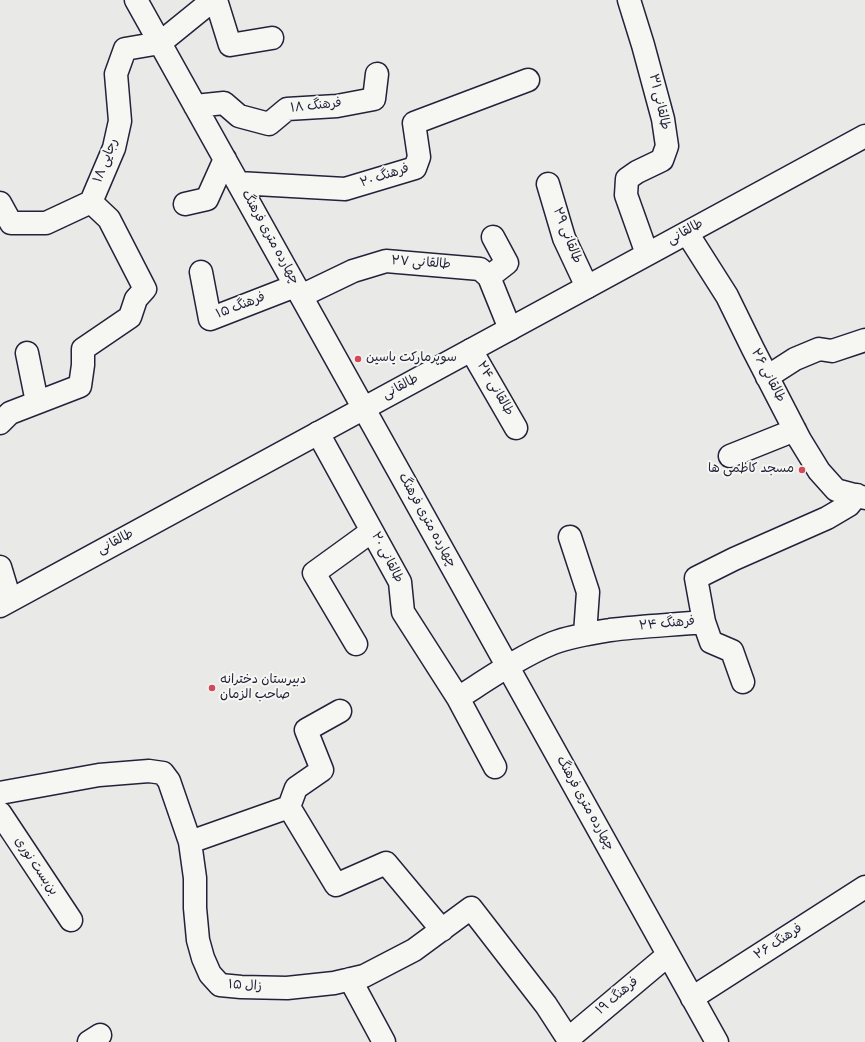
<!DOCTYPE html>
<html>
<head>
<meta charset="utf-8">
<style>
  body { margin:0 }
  canvas { display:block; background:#e9e9e7 }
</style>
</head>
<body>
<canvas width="865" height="1042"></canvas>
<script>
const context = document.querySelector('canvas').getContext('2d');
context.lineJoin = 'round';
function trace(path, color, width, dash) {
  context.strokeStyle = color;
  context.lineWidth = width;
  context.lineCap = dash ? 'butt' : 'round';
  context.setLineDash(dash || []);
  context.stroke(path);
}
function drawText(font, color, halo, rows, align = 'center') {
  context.font = font + ' "Gochi Hand","Playpen Sans Arabic",sans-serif';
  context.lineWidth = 4;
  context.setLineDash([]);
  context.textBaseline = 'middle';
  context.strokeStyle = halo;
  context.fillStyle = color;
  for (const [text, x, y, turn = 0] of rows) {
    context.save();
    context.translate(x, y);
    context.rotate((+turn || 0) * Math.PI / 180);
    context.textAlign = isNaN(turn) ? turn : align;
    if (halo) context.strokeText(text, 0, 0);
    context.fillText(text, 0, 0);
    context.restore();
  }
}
const minor = new Path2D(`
  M136,0L717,1042
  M216,0L230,45L272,38
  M629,0L643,45L663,119L667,146L662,160L637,172L627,179L626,195L647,254
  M195,106L224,103L239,116L269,124L287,109L337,106L374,99L377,74
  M238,183L345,189L415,168L419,157L414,123L528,80
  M548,184L564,238L587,287
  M0,203L11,223H46L91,202L114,148L120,121L116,74L125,49L160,43L213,0
  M185,204L207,199L225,159
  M687,233L727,296L753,349L800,440L819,471L836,490L865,498
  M201,272L210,319L295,286
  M489,277L507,263L493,237
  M301,296L353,271L386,261L480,269L489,277L510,329
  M471,350L516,428
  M27,353L37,402
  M767,377L795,359L819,349L832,351L865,340
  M0,423L10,413L80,386L83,365V349L130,317L136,299L145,289L109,219L91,202
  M318,433L400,582L403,612L458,698L495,767
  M730,456L795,430
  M570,537L588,592L585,634
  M0,567L10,600
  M704,622L711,642L732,651L743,682
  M356,644L314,573L372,531
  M458,698C488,679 521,656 553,643C571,636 591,633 610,630C641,626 672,625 704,622L696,578L734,559L827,518L849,505L857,495
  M0,793L99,775L149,771L163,773L169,781L190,842L195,878V908L198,940L203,958L210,974L220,985L241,987L287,988L334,983L364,976L414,950L471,908L546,1005L570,1042
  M289,807L296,788L322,770L306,730L340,711
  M0,813L71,920
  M190,842L289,807L336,885L386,863L442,930
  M350,979L384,1042
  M692,998L865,887
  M568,1039L668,955
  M89,1042L100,1035`);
const major = new Path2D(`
  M0,606L865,136`);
trace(minor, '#22223b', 25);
trace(major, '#22223b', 25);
trace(minor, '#f6f6f2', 22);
trace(major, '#f6f6f2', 22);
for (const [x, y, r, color] of [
  [358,359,4,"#d1495b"],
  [802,470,4,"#d1495b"],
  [212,688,4,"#d1495b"]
]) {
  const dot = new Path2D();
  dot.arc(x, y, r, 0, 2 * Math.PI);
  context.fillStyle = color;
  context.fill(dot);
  trace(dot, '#f6f6f2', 1.5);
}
drawText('13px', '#22223b', '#f6f6f2', [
  ["طالقانی ۳۱",658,102,77],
  ["فرهنگ ۱۸",316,107,-6],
  ["رجایی ۱۸",107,161,-69],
  ["فرهنگ ۲۰",385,177,-18],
  ["طالقانی",686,233,-29],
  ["طالقانی ۲۹",566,236,69],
  ["چهارده متری فرهنگ",269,238,61],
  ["طالقانی ۲۷",421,264,4],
  ["فرهنگ ۱۵",241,307,-21],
  ["طالقانی ۲۶",767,376,62],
  ["طالقانی",401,388,-28],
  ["طالقانی ۲۴",494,389,60],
  ["چهارده متری فرهنگ",426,521,61],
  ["طالقانی",116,543,-28],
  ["طالقانی ۲۰",386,558,63],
  ["فرهنگ ۲۴",667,625,-5],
  ["چهارده متری فرهنگ",584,804,61],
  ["بن‌بست نوری",35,867,56],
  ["فرهنگ ۲۶",779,943,-33],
  ["زال ۱۵",245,987,3],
  ["فرهنگ ۱۹",618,997,-40]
]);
drawText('13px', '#22223b', '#f6f6f2', [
  ["سوپرمارکت یاسین",366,359],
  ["مسجد کاظمی ها",794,470,"right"],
  ["دبیرستان دخترانه",220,681],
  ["صاحب الزمان",220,696]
], 'left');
</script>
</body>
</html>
